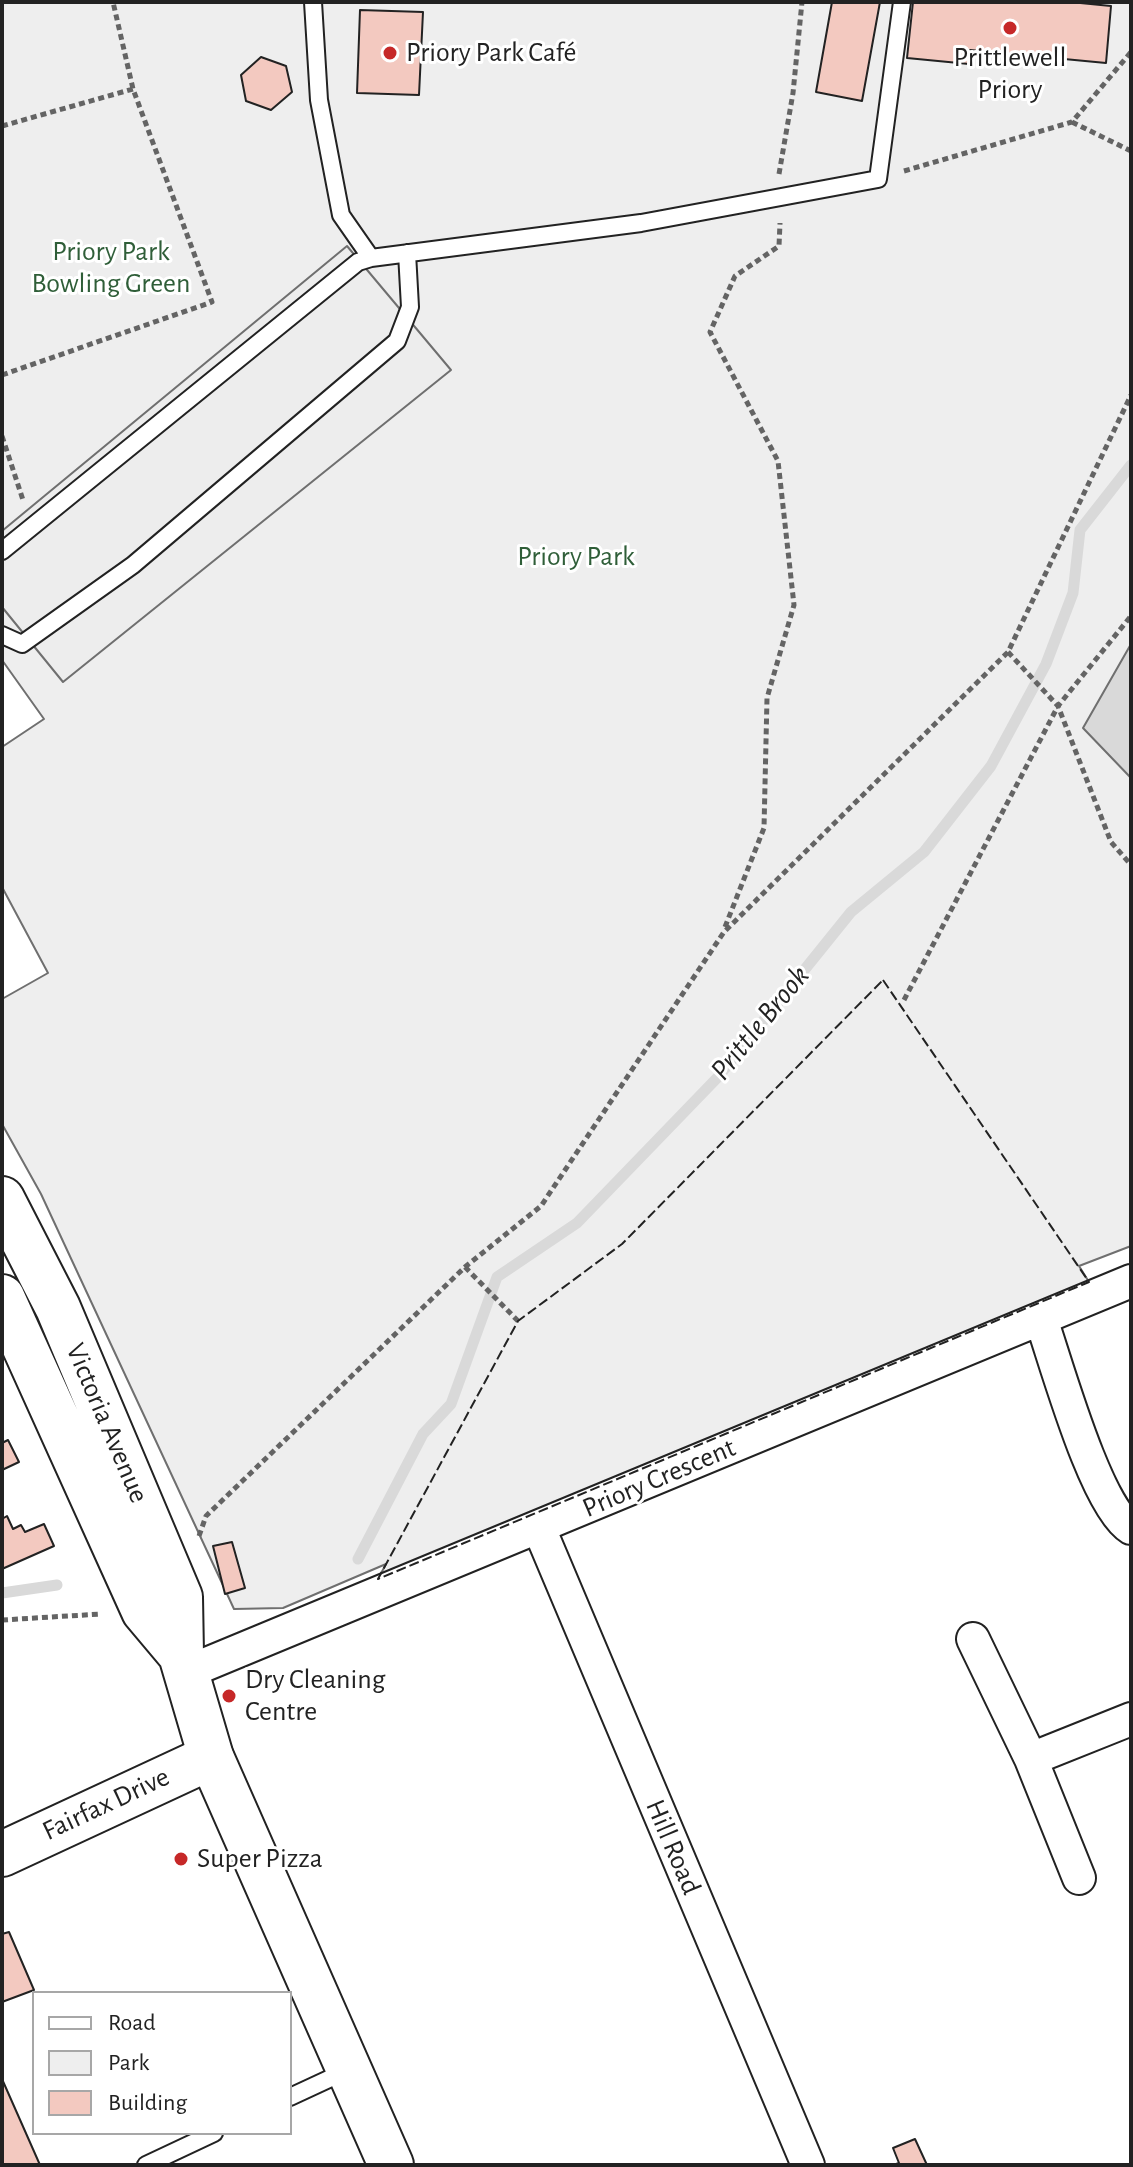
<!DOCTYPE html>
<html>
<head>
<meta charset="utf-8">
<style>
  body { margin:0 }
  #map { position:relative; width:1133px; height:2167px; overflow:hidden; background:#fff; font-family:"Alegreya Sans",sans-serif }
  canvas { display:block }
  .frame { position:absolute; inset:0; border:4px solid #222; pointer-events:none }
  .legend { position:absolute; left:32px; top:1991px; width:260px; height:144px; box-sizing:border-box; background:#fff; border:2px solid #a7a7a7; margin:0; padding:10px 14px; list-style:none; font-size:24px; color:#222 }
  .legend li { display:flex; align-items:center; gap:16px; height:40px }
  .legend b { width:40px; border:2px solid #a7a7a7 }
</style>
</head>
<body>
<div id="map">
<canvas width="1133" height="2167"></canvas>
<div class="frame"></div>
<ul class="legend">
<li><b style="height:10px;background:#fff"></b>Road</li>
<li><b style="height:22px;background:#eee"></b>Park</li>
<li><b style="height:22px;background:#f3c9c0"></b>Building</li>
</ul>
</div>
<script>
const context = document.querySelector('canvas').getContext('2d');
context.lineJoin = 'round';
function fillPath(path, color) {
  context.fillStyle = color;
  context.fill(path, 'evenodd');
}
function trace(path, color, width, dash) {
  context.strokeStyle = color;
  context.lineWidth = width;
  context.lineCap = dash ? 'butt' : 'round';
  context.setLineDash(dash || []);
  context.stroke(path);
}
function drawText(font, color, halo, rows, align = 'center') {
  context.font = font + ' "Alegreya Sans",sans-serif';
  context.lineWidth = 6;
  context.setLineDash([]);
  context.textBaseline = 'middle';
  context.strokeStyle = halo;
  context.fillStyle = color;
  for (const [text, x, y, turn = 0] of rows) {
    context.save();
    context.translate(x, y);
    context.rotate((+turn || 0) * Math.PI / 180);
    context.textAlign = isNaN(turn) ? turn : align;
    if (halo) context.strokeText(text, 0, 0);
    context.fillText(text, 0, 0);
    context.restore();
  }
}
const green = new Path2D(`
  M2,2H1131V1246L1079,1266L1089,1282L378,1579L386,1564L283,1608L234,1609L41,1194L2,1124V999L48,973L2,887V747L44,719L2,660Z`);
fillPath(green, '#eee');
trace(green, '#6f6f6f', 2);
const parking = new Path2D(`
  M347,246L451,370L63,682L2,607V531Z`);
fillPath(parking, '#ededed');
trace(parking, '#6f6f6f', 2);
const water = new Path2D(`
  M1131,644V778L1083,728Z`);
fillPath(water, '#d9d9d9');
trace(water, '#6f6f6f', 2);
trace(new Path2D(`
  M358,1559L423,1434L451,1404L497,1277L577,1223L718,1077L851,912L924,852L991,766L1046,664L1073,593L1080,530L1131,465
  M2,1593L57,1585`), '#d9d9d9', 11);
const building = new Path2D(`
  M832,2H880L862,101L816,92Z
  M913,2H1070L1111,6L1106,63L970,50L969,64L907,58Z
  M360,10L423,12L419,95L357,93Z
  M261,57L286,66L292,92L271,110L246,101L241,75Z
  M8,1440L19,1462L2,1470V1443Z
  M7,1516L13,1529L21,1525L25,1532L44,1524L54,1546L2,1569V1519Z
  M232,1542L245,1588L225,1594L213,1546Z
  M9,1932L34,1990L2,2002V1934Z
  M2,2079L40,2165H2Z
  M915,2139L927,2165H893L899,2163L893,2148Z`);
fillPath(building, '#f3c9c0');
trace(building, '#222', 2);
const lane = new Path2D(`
  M313,2L319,100L341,215L371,258L641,223L878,179L902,2
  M2,551L358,262L371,258
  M2,635L22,644L133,565L397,341L410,307L407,253
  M290,2097L346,2071
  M146,2165L214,2133`);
const street = new Path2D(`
  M1041,1319C1056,1362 1096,1508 1131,1528
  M539,1528L808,2165
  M973,1639L1031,1759L1079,1878
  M185,1673L1131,1281
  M1031,1759L1131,1719`);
const secondary = new Path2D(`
  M2,1854L211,1757`);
const highway = new Path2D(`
  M2,1199L58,1308L180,1597L181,1655L211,1757L391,2165
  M2,1297L144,1611L181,1655`);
trace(lane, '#222', 20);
trace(street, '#222', 36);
trace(secondary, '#222', 48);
trace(highway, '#222', 48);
trace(new Path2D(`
  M1072,122L1131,151
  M2,126L133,89
  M904,171L1072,122L1131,52
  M779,174L793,93L802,2
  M2,375L212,302L133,89L113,2
  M2,436L23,500
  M1008,652L1058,706L1111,842L1131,865
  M725,927L764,828L767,698L794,605L778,461L710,332L735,276L779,246L780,223
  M904,1000L1058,706L1131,616
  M465,1267L518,1321
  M199,1536L206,1516L465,1267L541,1206L724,932L1008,652L1131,395
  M2,1620L101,1614`), '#646464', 5, [6, 4]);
trace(lane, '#fff', 16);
trace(street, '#fff', 32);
trace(secondary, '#fff', 44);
trace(highway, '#fff', 44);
trace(new Path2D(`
  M883,980L1089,1282L378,1579L518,1321L622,1244Z`), '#222', 2, [10, 4]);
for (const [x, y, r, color] of [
  [1010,28,8,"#c62828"],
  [390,53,8,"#c62828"],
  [229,1696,8,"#c62828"],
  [181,1859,8,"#c62828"]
]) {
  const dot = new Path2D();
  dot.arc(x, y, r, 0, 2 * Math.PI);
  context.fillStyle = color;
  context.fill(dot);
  trace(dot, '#fff', 3);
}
drawText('28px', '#222', '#fff', [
  ["Priory Park Café",406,53],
  ["Prittlewell",1010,58,"center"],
  ["Priory",1010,90,"center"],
  ["Dry Cleaning",245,1680],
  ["Centre",245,1712],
  ["Super Pizza",197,1859]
], 'left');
drawText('28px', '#2f5e38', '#fff', [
  ["Priory Park",111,252],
  ["Bowling Green",111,284],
  ["Priory Park",576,557]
]);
drawText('28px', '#222', '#fff', [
  ["Victoria Avenue",107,1423,67],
  ["Priory Crescent",659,1478,-23],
  ["Fairfax Drive",106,1804,-25],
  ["Hill Road",673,1847,67]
]);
drawText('italic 30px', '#222', '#fff', [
  ["Prittle Brook",760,1023,-51]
]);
</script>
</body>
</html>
